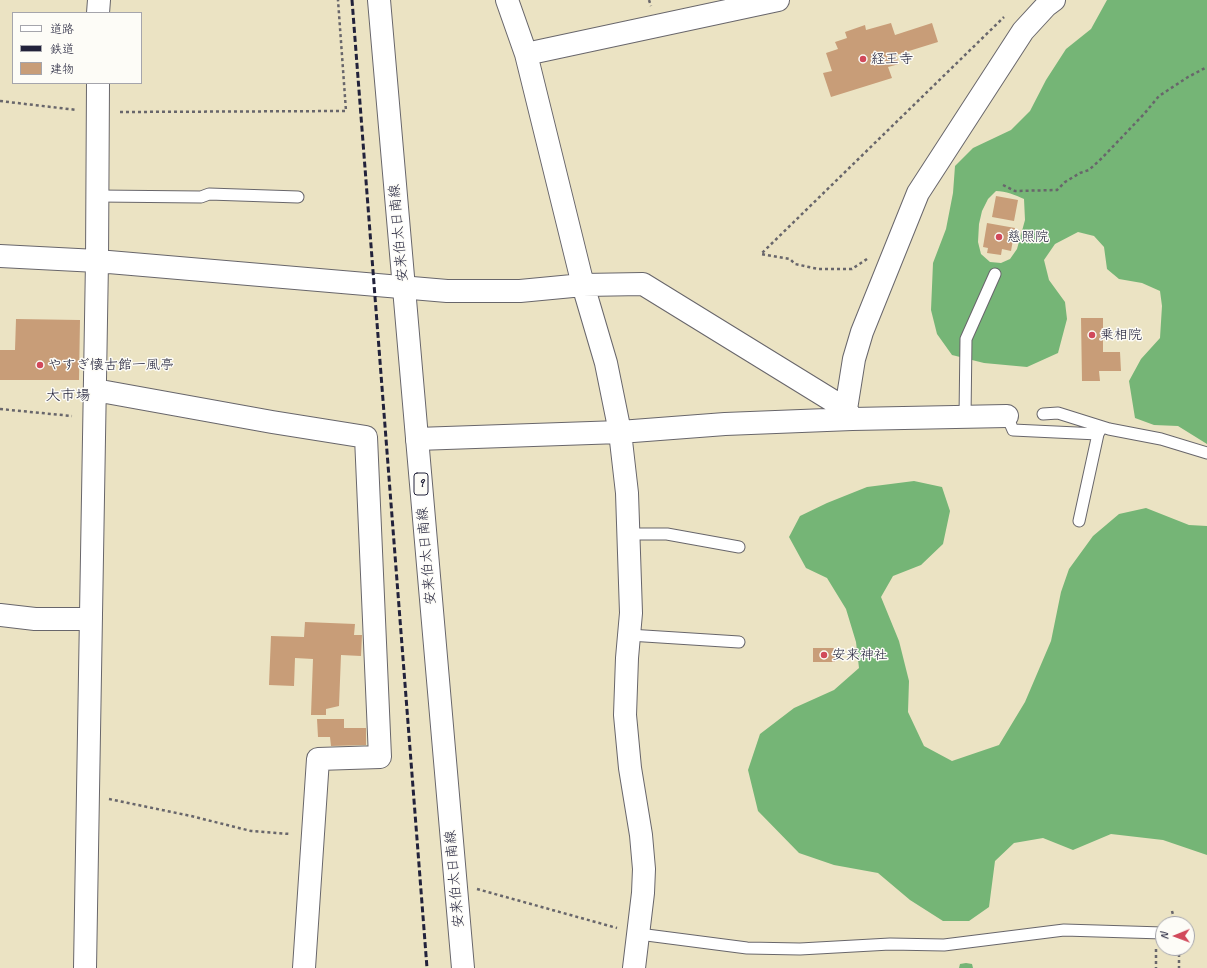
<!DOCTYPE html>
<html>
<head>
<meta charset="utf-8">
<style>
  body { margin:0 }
  #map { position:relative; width:1207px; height:968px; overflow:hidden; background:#ebe3c3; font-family:Caveat,"Klee One",sans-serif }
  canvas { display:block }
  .legend { position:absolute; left:12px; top:12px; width:130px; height:72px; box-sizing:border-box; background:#fdfcf7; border:1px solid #a5a5ac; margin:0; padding:5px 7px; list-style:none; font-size:12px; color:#22223b }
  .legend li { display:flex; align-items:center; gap:8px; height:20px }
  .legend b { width:20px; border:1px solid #a5a5ac }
  .north { position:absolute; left:1155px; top:916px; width:40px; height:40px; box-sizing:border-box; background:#fdfcf7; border:1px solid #a5a5ac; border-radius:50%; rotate:269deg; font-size:11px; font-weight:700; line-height:16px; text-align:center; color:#22223b }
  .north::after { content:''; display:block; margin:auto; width:14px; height:18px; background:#d1495b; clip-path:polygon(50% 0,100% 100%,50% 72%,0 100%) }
</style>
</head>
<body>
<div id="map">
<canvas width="1207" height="968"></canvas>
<ul class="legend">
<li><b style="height:5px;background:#fff"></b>道路</li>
<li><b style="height:5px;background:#22223b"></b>鉄道</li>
<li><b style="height:11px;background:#c89d78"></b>建物</li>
</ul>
<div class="north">N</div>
</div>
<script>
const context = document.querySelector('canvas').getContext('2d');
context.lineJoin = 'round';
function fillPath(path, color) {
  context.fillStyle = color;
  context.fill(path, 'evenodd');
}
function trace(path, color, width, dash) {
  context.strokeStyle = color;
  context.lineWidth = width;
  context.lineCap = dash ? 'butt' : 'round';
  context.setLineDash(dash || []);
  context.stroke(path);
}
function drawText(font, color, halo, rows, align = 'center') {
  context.font = font + ' Caveat,"Klee One",sans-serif';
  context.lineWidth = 3;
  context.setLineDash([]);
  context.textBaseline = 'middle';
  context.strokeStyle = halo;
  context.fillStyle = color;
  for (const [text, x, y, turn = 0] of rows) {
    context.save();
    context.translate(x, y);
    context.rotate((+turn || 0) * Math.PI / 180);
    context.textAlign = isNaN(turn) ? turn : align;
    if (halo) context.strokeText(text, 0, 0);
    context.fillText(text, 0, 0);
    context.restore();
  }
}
fillPath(new Path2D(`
  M1107,0H1207V444L1178,426L1154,425L1135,418L1129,381L1141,359L1160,338L1162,306L1160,291L1142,283L1119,279L1107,269L1104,247L1094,236L1078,232L1055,244L1044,260L1049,280L1065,302L1067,319L1058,353L1027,367L984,363L952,355L937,334L931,310L933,263L946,229L953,193L955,166L973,148L1011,130L1030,111L1046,80L1066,49L1091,29ZM996,191C1006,191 1015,195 1024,199L1025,220L1017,249L1010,259L1001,263L990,262L981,254L978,242L979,224L982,211L988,199Z
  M914,481L942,487L950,511L943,544L921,565L893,576L881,597L899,641L909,681L908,712L924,746L952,761L999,745L1025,702L1051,641L1061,592L1069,569L1093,536L1119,514L1146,508L1189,525L1207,526V855L1163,840L1111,834L1073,850L1043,838L1014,843L995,861L989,907L969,921H943L910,900L878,873L834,865L799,853L758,811L748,770L760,734L794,708L834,690L859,668L856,642L846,609L827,578L806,568L789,537L800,516L827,503L867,487Z
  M966,963L972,964L973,968H959L960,964Z`), '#75b576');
fillPath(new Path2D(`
  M891,23L895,35L932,23L938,42L896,55L899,64L888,67L892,78L831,97L823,73L832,71L826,53L838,49L835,42L847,38L845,32L865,25L866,30Z
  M996,196L1018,200L1014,221L992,217Z
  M987,223L1015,228L1011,251L1002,249L1001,255L987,253L988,248L983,247Z
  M1081,318H1103V352H1120L1121,371H1099L1100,381H1082Z
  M16,319L80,320L79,380H0V350H15Z
  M305,622L355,624L354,635H362L361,656L341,655L339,706L326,709V715H311L313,659L295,658L294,686L269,685L271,636L304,637Z
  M813,648H835V662H813Z
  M317,719H344V728H366V745L331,746L330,737H318Z`), '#c89d78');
const service = new Path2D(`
  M98,196L201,197L209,194L298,197
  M1043,414L1058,413L1109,429L1161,439L1207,453
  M1007,416L1013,430L1098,434
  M965,417L966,339L995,274
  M1079,521L1098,434L1101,429
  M628,534H667L739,547
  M629,635L739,642
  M639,934L747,948L800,949L890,944L944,945L1064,930L1163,933`);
const minor = new Path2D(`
  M507,0L526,54L583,285L606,363L620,432L627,493L631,613L627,658L625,715L630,768L641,835L644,869L643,893L634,968
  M98,13L99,0
  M526,54L778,0
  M0,256L97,261L447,291H520L583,285L643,284L846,409L852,419
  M95,390L272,422L366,437L380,757L318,759L304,968
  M846,409L854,359L862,332L918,193L1023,31L1046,6L1054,0
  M417,439L620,432L725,424L852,419L1007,416
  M0,615L35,619H91
  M85,968L97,261L98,83`);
const primary = new Path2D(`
  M379,0L463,968`);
trace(service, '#68666b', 13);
trace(minor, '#68666b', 24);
trace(primary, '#68666b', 24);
trace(new Path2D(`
  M649,0L651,6
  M0,101L77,110
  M120,112L346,111L338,0
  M1003,185L1015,191L1057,190L1065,182L1080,173L1089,170L1102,158L1144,114L1159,96L1188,77L1207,67
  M867,259L852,269H818L795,264L790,259L761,254L1004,17
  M0,409L72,416
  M109,799L191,816L251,831L290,834
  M477,889L617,928
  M1172,911L1175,922
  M1179,948V968
  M1156,949V968`), '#68666b', 2.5, [3, 3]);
trace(service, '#fff', 11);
trace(minor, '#fff', 22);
trace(primary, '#fff', 22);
trace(new Path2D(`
  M352,0L427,968`), '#22223b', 3, [6, 3]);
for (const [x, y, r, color] of [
  [863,59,4,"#d1495b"],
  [999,237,4,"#d1495b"],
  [1092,335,4,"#d1495b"],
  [40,365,4,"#d1495b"],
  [824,655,4,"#d1495b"]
]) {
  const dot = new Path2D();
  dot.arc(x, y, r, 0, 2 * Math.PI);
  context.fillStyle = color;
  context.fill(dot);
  trace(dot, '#fdfcf7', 1.5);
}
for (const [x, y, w] of [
  [421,484,14]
]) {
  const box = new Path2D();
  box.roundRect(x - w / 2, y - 11, w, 22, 3);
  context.fillStyle = '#fdfcf7';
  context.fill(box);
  trace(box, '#22223b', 1);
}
drawText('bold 13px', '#22223b', null, [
  ["9",421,484]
]);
drawText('14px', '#22223b', '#fdfcf7', [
  ["経王寺",871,59],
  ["慈照院",1007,237],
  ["乗相院",1100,335],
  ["やすぎ懐古館一風亭",48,365],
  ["安来神社",832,655]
], 'left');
drawText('14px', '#22223b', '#fdfcf7', [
  ["安来伯太日南線",399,233,-95],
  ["安来伯太日南線",427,556,-95],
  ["安来伯太日南線",455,879,-95]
]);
drawText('15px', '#22223b', '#fdfcf7', [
  ["大市場",68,396]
]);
</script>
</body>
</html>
